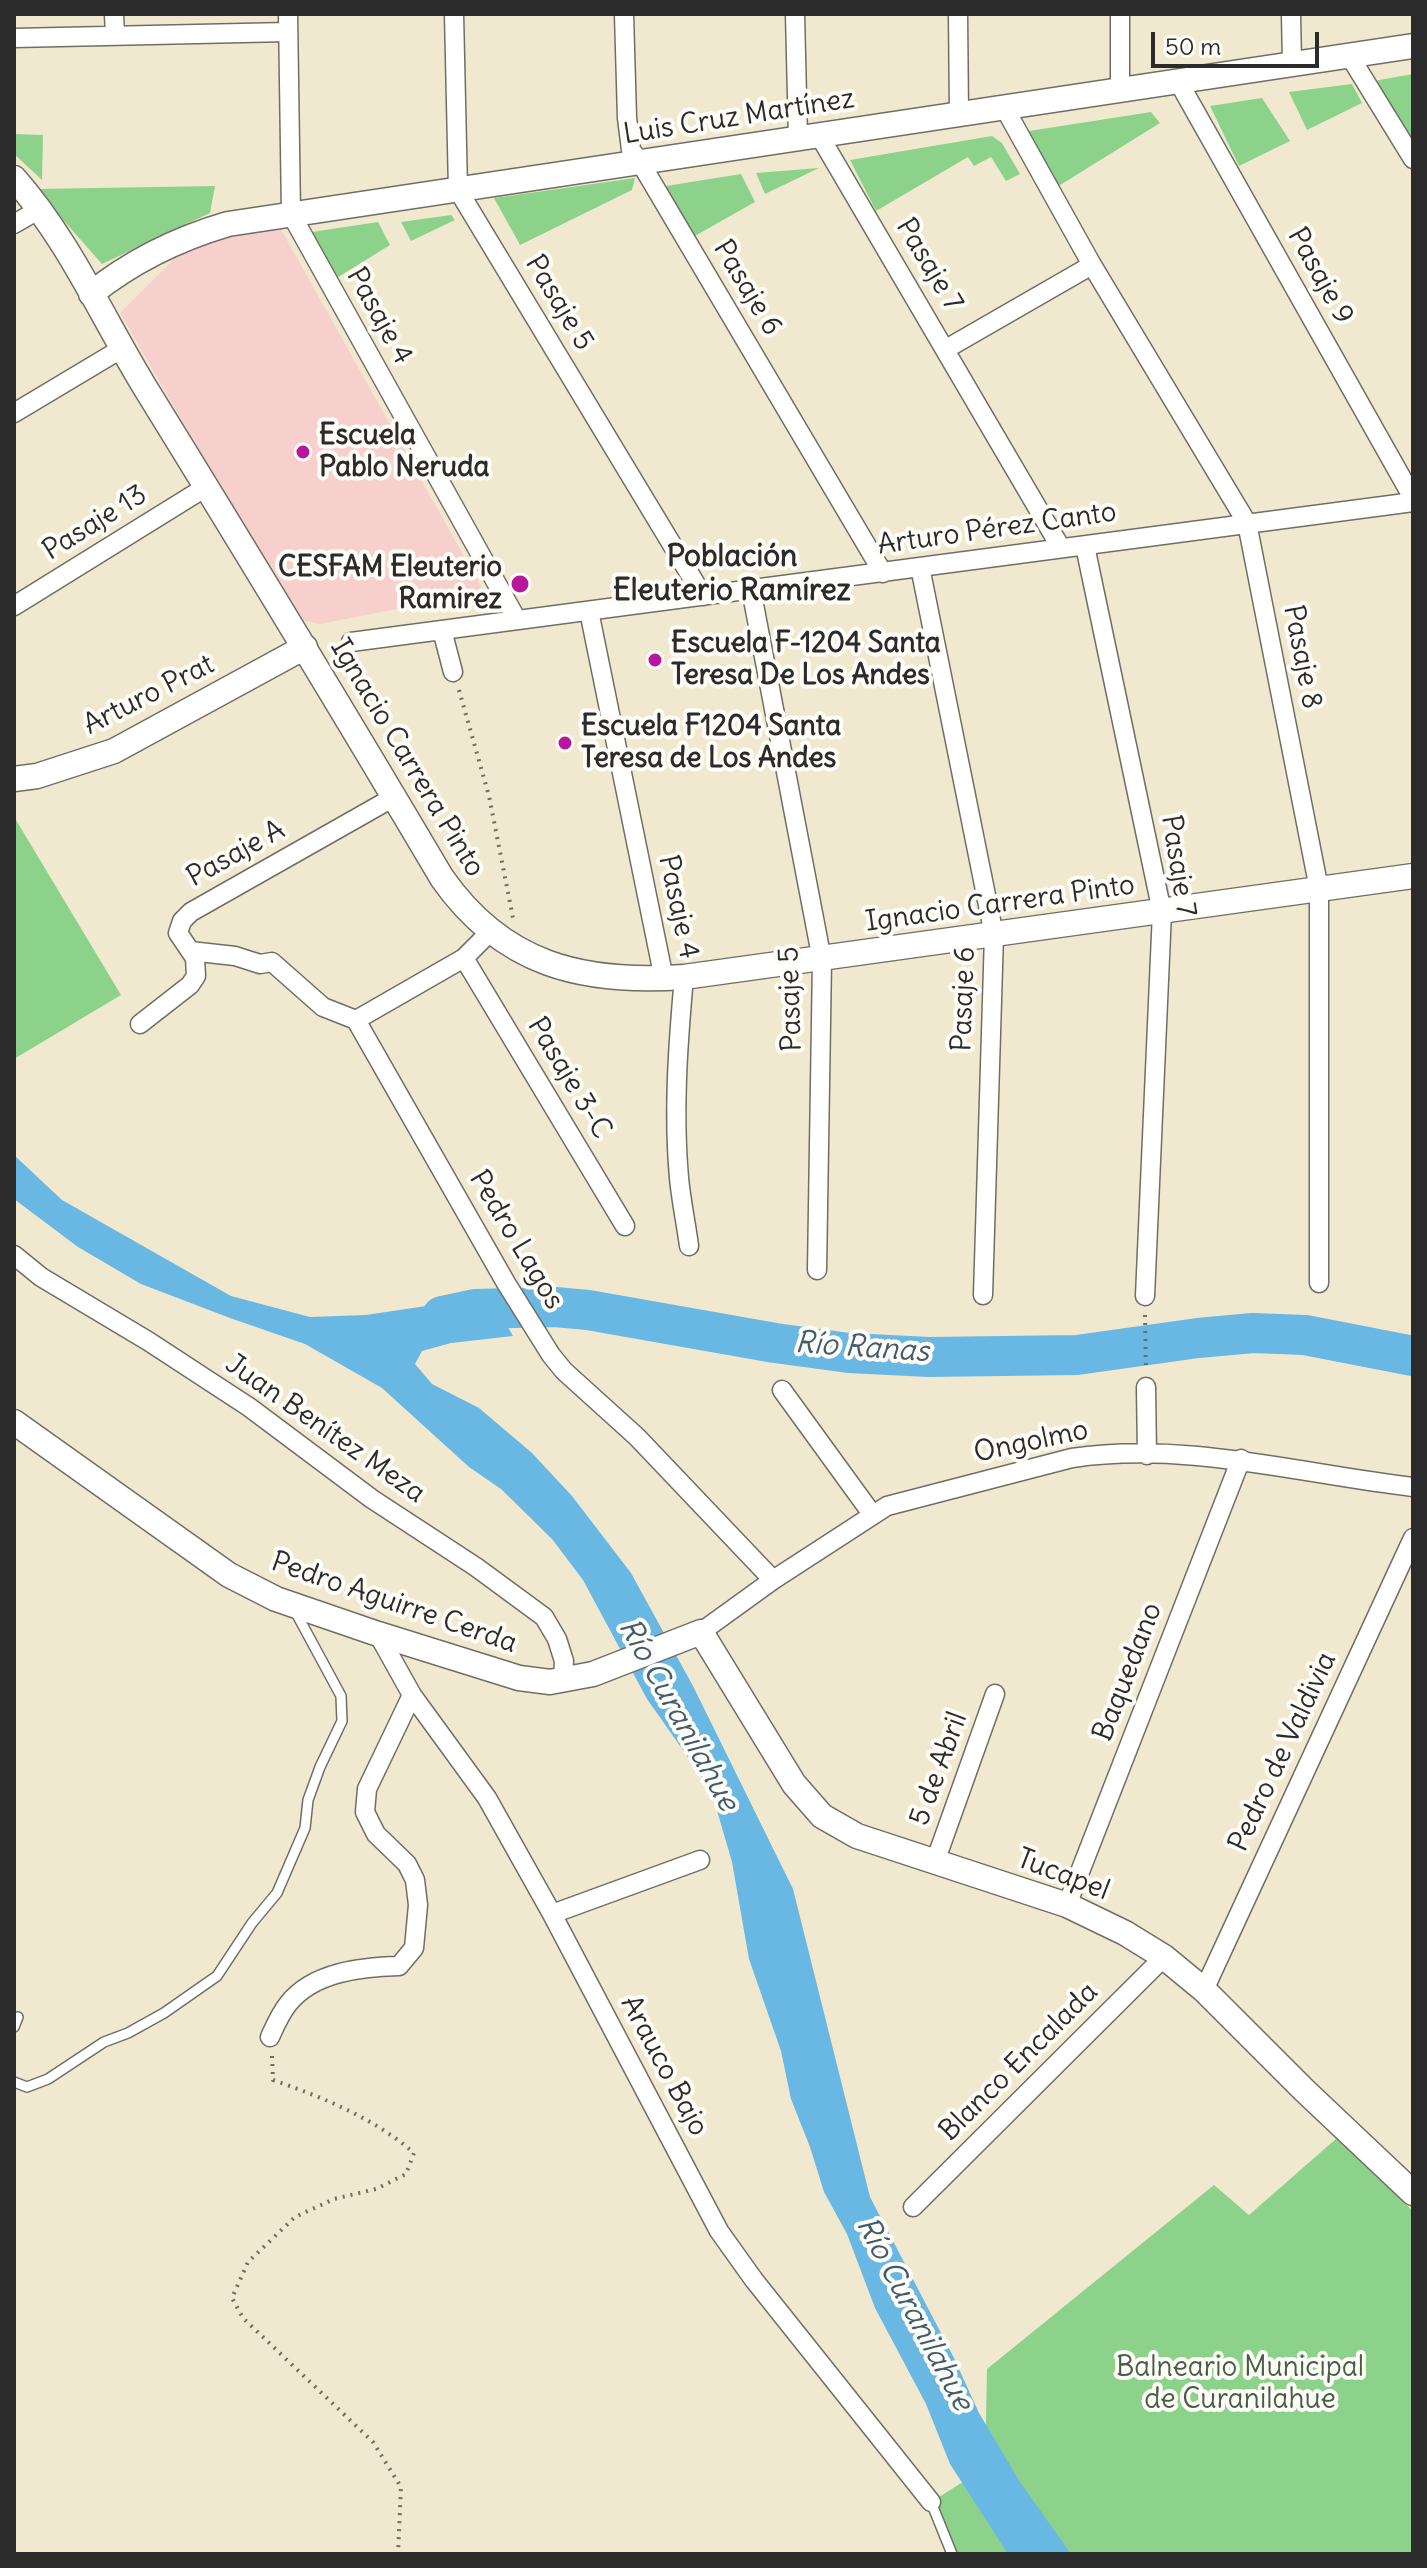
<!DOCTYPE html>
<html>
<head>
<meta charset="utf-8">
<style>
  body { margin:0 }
  #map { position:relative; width:1427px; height:2568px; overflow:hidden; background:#f1e9cf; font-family:Delius,sans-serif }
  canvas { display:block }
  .frame { position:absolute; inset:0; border:16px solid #2b2b2b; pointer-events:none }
  .scale { position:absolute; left:1151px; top:32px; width:168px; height:36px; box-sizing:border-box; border:4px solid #2b2b2b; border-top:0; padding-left:10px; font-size:24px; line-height:28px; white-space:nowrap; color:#2b2b2b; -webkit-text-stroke:6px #fdfcf7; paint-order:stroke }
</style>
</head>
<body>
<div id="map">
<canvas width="1427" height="2568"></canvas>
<div class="frame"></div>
<div class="scale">50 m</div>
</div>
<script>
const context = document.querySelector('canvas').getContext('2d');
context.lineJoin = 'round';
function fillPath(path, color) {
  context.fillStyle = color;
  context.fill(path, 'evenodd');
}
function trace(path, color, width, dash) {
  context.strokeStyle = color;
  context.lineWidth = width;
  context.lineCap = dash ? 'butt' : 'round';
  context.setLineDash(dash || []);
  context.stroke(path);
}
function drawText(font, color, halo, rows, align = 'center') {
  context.font = font + ' Delius,sans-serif';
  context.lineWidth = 8;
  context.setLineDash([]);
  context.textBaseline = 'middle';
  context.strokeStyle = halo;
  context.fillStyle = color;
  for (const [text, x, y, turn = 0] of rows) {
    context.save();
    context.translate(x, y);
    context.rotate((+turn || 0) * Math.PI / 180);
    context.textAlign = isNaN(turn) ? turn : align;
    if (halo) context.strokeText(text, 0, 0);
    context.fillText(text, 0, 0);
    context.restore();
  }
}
fillPath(new Path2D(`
  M278,224L484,592L320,624L296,619L120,313L181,252Z`), '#f7d0cd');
fillPath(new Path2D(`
  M1413,74V146L1374,81Z
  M1352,84L1362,103L1307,130L1289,92Z
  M1262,98L1290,141L1239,166L1210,106Z
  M1151,112L1160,123L1057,187L1029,131Z
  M14,134L43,135L42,180L14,154Z
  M992,136L1002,143L1020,174L1006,181L991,157L974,166L968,157L876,211L850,160Z
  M819,168L765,194L756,173Z
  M741,174L755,202L693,237L666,186Z
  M635,178L632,190L520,245L494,198Z
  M215,186L210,213L102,264L36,189Z
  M451,215L455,220L411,241L401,222Z
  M378,222L390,245L335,279L312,232Z
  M16,820L121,995L14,1059V821Z
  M1337,2138L1413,2211V2554H950L931,2502L985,2468L987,2369L1214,2185L1249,2215Z`), '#8dd28b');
fillPath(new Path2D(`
  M14,1155L62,1200L231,1296L310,1317L366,1315L446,1303L492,1299L513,1336L451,1343L422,1351L415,1364L432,1384L479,1408L532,1453L572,1496L631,1573L693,1686L793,1889L870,2197L954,2358L979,2413L1020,2482L1071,2554H1008L950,2464L926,2404L875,2308L847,2234L824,2192L810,2147L791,2099L781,2051L749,1959L732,1862L711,1790L647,1699L583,1580L552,1539L501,1489L469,1467L382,1388L305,1344L230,1318L141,1284L78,1247L14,1199Z`), '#69b7e3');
trace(new Path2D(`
  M442,1316L475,1309L555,1307L588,1310L775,1343L849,1353L929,1357L1077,1355L1198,1338L1253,1333L1305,1335L1413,1356`), '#69b7e3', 40);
const lane = new Path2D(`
  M14,2027L18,2017
  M14,2082L27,2087L48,2079L104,2042L128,2033L164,2013L217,1976L252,1923L277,1893L305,1828L308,1800L320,1767L342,1721L341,1696L295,1611
  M931,2502L952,2554`);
const street = new Path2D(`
  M114,14L115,36
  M288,14L291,214L517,620
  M454,14L458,190L703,596
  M624,14L627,118L631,150L640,162L883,573
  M795,14L798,138
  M958,14L959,114
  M1291,14L1292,64
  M14,38L288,32
  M1349,55L1413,159
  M1178,81L1413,498
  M1120,89V14
  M1004,107L1092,265L1247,523L1319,889V1283
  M819,135L1061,548
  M14,224L40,209
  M946,349L1092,265
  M14,413L121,349
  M1085,546L1162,912L1145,1296
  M920,567L994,935L983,1295
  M751,589L822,960L817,1270
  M14,606L206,487
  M589,611L664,979
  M442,630L453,672
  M351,642L1413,502
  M190,951L235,956L260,964L272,962L323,1007L356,1020
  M464,958L625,1226
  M684,977C678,1044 673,1111 679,1178C681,1200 686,1223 689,1246
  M356,1020L506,1283L551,1355L564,1371L637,1437L773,1580
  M356,1020L464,958L490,932
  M140,1024L190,985L196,976L195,958L178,933L182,921L191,912L394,797
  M14,1255L41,1277L148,1341L249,1407L372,1499L476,1567L544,1617L557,1639L564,1661L563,1680
  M1146,1387L1147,1455
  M782,1390L872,1514
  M701,1632L773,1580L887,1506L1072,1458C1186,1441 1300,1474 1413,1487
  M378,1634L412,1695L487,1798L552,1914L719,2231L754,2280L931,2502
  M935,1862L995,1694
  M1067,1905L1241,1459
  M552,1914L700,1860
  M1204,1990L1413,1538
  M270,2037C275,2026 280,2014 288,2004C313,1972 361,1967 399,1966L414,1948L418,1905L415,1880L407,1864L376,1834L365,1812L367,1789L412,1695
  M913,2207L1164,1957`);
const secondary = new Path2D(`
  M14,178C69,240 103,319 146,389C246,551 345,714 442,878C503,965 582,984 684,977L1413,876
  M91,294C133,260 177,239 228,224L1413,46
  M14,779L37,776L114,751L305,647
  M14,1422L229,1575L276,1599L378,1634L519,1678L550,1682L593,1674L701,1632L794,1784L822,1816L857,1836L1067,1905L1125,1933L1164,1957L1204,1990L1304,2090L1413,2193`);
trace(lane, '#706e64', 12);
trace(street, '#706e64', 21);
trace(secondary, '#706e64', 27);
trace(new Path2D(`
  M459,690L489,796L513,918
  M1145,1315L1146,1370
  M272,2056L273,2080C324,2098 374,2118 414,2153L406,2174L376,2189L334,2199L295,2217L248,2262L232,2298L243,2318L373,2442L401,2487L398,2554`), '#706e64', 4, [2, 6]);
trace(lane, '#fff', 9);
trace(street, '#fff', 18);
trace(secondary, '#fff', 24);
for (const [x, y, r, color] of [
  [303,452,8,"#b5179e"],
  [520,584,10,"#b5179e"],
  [655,660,8,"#b5179e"],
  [565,743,8,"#b5179e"]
]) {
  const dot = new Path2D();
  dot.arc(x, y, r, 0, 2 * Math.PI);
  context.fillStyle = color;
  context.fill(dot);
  trace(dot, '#fdfcf7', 3);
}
drawText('28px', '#2b2b2b', '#fdfcf7', [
  ["Luis Cruz Martínez",739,117,-9],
  ["Pasaje 7",929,265,59],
  ["Pasaje 9",1320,276,61],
  ["Pasaje 6",747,288,59],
  ["Pasaje 5",559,303,59],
  ["Pasaje 4",379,316,61],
  ["Pasaje 13",95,523,-32],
  ["Arturo Pérez Canto",997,529,-8],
  ["Pasaje 8",1302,657,79],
  ["Arturo Prat",149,695,-27],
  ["Ignacio Carrera Pinto",407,758,59],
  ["Pasaje A",236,854,-29],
  ["Pasaje 7",1178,866,81],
  ["Ignacio Carrera Pinto",1000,904,-8],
  ["Pasaje 4",678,907,78],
  ["Pasaje 5",791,999,-92],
  ["Pasaje 6",964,999,-88],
  ["Pasaje 3-C",569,1078,59],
  ["Pedro Lagos",516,1240,59],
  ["Juan Benítez Meza",325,1429,35],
  ["Ongolmo",1031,1442,-12],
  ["Pedro Aguirre Cerda",394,1603,19],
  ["Baquedano",1128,1672,-69],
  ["Pedro de Valdivia",1283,1752,-65],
  ["5 de Abril",939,1769,-70],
  ["Tucapel",1063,1875,21],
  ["Blanco Encalada",1019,2062,-45],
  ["Arauco Bajo",664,2066,62]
]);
drawText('bold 28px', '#2b2b2b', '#fdfcf7', [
  ["Escuela",319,436],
  ["Pablo Neruda",319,468],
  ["CESFAM Eleuterio",502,568,"right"],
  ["Ramirez",502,600,"right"],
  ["Escuela F-1204 Santa",671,644],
  ["Teresa De Los Andes",671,676],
  ["Escuela F1204 Santa",581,727],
  ["Teresa de Los Andes",581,759]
], 'left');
drawText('28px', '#485d48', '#fdfcf7', [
  ["Balneario Municipal",1240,2368],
  ["de Curanilahue",1240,2400]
]);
drawText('bold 30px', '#2b2b2b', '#fdfcf7', [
  ["Población",732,557],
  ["Eleuterio Ramírez",732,591]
]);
drawText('italic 30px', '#415c6b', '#fdfcf7', [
  ["Río Ranas",862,1348,4],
  ["Río Curanilahue",678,1715,61],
  ["Río Curanilahue",914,2314,62]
]);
</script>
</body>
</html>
